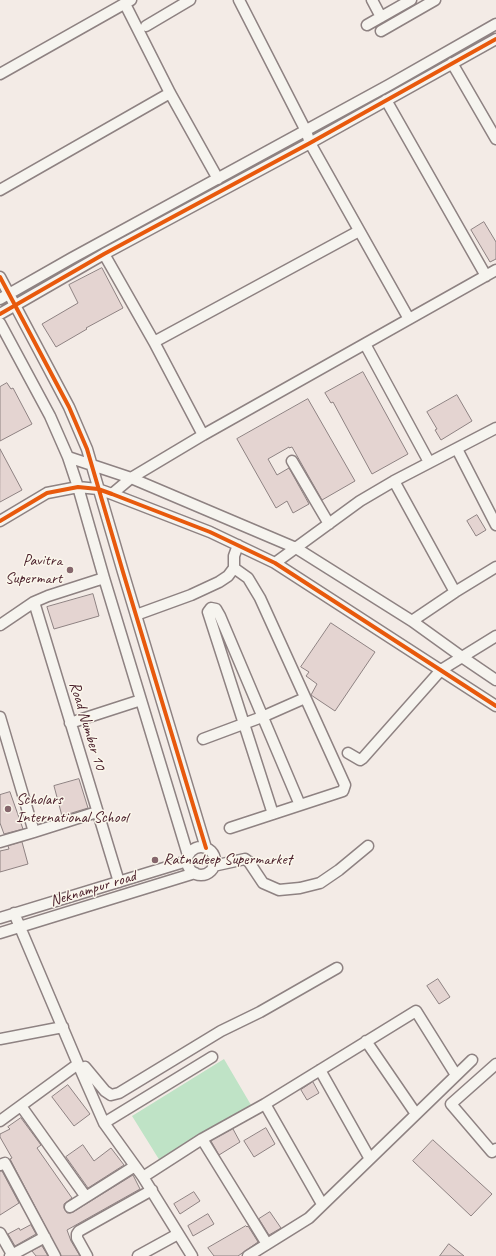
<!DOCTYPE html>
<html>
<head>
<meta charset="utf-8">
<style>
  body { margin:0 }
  canvas { display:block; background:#f3ebe6 }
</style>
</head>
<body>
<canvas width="496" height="1256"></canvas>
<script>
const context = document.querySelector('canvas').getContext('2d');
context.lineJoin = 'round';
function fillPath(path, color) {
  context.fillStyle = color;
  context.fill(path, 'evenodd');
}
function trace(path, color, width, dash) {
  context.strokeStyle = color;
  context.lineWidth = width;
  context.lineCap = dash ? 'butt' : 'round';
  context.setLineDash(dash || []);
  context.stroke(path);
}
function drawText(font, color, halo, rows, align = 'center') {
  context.font = font + ' Caveat,sans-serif';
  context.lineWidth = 3;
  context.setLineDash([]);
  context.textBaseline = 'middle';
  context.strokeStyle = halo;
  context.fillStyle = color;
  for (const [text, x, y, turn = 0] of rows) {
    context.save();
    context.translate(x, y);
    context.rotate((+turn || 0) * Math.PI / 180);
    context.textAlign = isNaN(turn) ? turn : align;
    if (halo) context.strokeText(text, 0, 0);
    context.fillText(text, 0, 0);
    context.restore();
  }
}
fillPath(new Path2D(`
  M224,1059L251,1105L160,1161L132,1116Z`), '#bfe3c6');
const building = new Path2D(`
  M484,222L496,242V259L490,262L471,230Z
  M102,268L123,308L86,328L87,329L56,347L42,324L78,303L69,285Z
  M363,372L408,454L372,474L333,402L331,403L325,393Z
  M7,383L11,389L13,388L32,424L0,441V387Z
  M457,395L472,421L441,440L435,430L437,429L427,412Z
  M308,399L355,481L322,500L292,447L289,448V447L268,459L277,475L289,468L309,504L293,513L287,501L276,508L237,439Z
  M0,449L22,490L0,502Z
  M477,515L486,530L476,536L467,521Z
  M93,594L99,616L54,629L47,607Z
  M331,623L375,652L335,711L311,695L317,684L306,676L309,672L301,667Z
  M79,779L88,808L62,816L54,786Z
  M10,792L23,829L4,834L0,823V795Z
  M22,842L28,864L0,872V851L9,849L8,846Z
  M438,979L450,997L439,1004L427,986Z
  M313,1082L319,1093L307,1100L301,1090Z
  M68,1085L90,1114L74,1126L52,1097Z
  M21,1118L41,1145L37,1148L72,1198L64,1204V1208L67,1213H70L73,1212L133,1175L140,1189L67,1230L71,1241L80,1256H61L10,1159L12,1158L0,1137V1134L10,1129L8,1127Z
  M266,1128L275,1144L254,1157L244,1141Z
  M233,1129L240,1142L219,1155L211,1141Z
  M433,1140L492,1194L471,1216L413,1161Z
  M83,1145L94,1161L111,1148L124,1165L88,1188L66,1157Z
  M0,1171H2L19,1203L0,1215Z
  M194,1192L200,1201L180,1214L174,1204Z
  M270,1212L281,1228L269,1235L259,1219Z
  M208,1214L214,1224L193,1236L188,1226Z
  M31,1225L36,1234L15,1246L8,1234L19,1228L20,1230Z
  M246,1226L247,1227L248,1226L258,1242L238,1256H214L208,1248Z
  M449,1244L464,1256H440Z
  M42,1246L48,1256H36L32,1251Z`);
fillPath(building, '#e4d4d1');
trace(building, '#8e8282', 1);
const minor = new Path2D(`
  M239,0L306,131L310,143L409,319
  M372,0L381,17
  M125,4L170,93L218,179
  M367,25L411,0
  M146,26L190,0
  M381,31L435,0
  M452,63L496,139
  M0,74L131,0
  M386,100L486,276
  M0,190L170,93
  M104,254L154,342L203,435
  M0,277L69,407L87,449L123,572L206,848
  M0,299L72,258L389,85L496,24
  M0,314L104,254L310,143L496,39
  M0,323L50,416L68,457L78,487L104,578L188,855
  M154,342L359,231
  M365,344L429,462
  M457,449L496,525
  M68,457L131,478L296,548L412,621L462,657L496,680
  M292,461L329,524
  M394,481L455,592L412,621
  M112,494L131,478L203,435L496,270
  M0,521L47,493L78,487L98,489L112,494L210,532L275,563L496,706
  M275,563L360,501L394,481L496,428
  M455,592L496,567
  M34,602L119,882
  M136,615L191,595L219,582L228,576L234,568
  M0,625L34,602L48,596L104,578
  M0,717L34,832
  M70,723L141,700
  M203,739L262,717L305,698
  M348,753L360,760L363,758L441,670L496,636
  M273,814L208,612L211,608L216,609L220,616L300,805
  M230,828L343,791L345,785L260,598L248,578L234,568V556L238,545
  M0,842L34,832L97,812
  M187 861a14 14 0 1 1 28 0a14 14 0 1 1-28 0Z
  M213,866L245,859L249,862L263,883L279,890L300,888L320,883L339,870L368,846
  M14,913L78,1064L104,1123L135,1166L143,1177L192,1256
  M0,918L187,861
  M0,933L195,873
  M0,1039L63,1027
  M366,1041L416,1114
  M496,1064L451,1104L492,1152L496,1149
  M82,1069L85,1067L105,1091L111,1095L119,1093L221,1031L260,1012L337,968
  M320,1070L370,1159
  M265,1104L416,1011L456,1075
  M21,1106L86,1197
  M0,1121L78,1064
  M104,1123L212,1057
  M202,1139L265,1104L322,1204
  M0,1165L5,1163L55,1256
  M143,1177L202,1139L267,1244
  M70,1207L135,1166
  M0,1233L13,1256
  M10,1256L45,1237
  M87,1256L77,1238V1234L79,1231L152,1190
  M138,1256L178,1234
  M248,1256L309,1218L472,1060`);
trace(minor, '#8e8282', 13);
trace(minor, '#f6f4ef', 10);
trace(new Path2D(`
  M0,277L69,407L87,449L123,572L206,848
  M0,314L104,254L310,143L496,39
  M0,521L47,493L78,487L98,489L112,494L210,532L275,563L496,706`), '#e8590c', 4);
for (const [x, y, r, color] of [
  [70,570,4,"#85666c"],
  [8,809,4,"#85666c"],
  [155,860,4,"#85666c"]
]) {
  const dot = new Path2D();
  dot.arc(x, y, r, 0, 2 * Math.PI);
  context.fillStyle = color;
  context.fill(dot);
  trace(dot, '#fbf7ec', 1.5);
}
drawText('16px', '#4a1f2b', '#fbf7ec', [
  ["Pavitra",62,561,"right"],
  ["Supermart",62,579,"right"],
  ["Scholars",16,800],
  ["International School",16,818],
  ["Ratnadeep Supermarket",163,860]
], 'left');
drawText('16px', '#4a1f2b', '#fbf7ec', [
  ["Road Number 10",87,726,73],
  ["Neknampur road",93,889,-17]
]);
</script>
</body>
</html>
